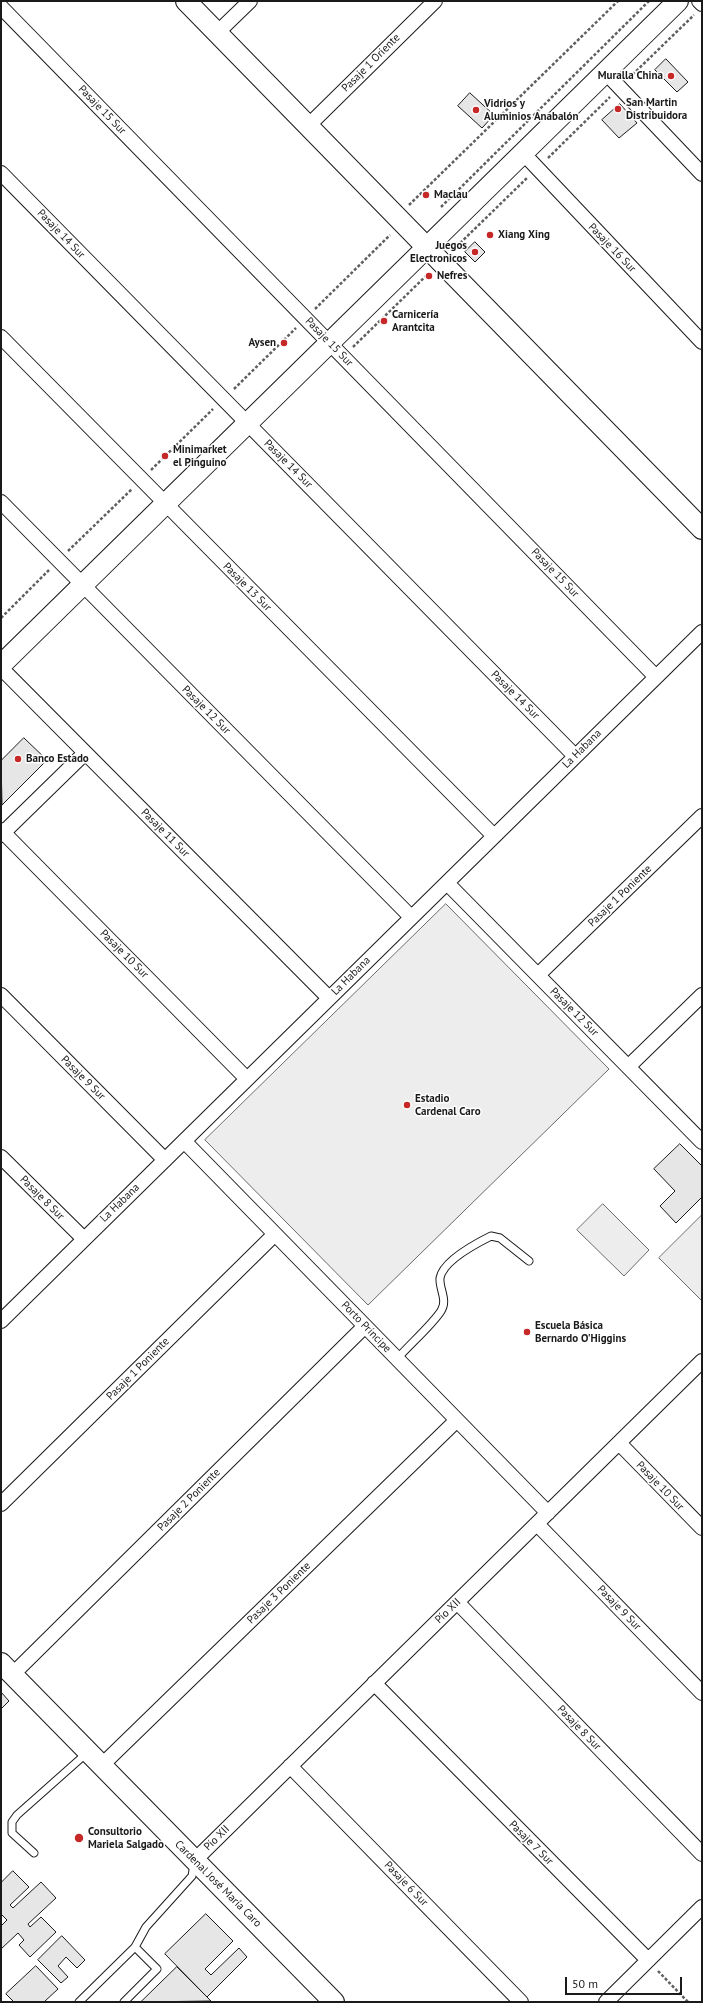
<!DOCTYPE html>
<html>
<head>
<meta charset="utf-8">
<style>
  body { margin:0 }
  #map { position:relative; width:703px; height:2003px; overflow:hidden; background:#fff; font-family:"PT Sans",sans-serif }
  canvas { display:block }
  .frame { position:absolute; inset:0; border:2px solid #1a1a1a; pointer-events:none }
  .scale { position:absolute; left:565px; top:1977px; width:117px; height:18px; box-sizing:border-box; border:2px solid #1a1a1a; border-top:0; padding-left:5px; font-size:12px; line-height:14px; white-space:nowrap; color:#1a1a1a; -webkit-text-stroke:3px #fff; paint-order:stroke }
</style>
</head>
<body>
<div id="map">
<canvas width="703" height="2003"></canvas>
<div class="frame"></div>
<div class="scale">50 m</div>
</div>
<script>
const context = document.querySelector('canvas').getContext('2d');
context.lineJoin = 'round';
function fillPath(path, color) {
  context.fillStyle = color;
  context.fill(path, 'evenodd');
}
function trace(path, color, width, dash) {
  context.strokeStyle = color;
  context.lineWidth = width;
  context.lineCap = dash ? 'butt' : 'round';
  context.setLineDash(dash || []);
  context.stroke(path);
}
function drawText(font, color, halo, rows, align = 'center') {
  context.font = font + ' "PT Sans",sans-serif';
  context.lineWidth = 3;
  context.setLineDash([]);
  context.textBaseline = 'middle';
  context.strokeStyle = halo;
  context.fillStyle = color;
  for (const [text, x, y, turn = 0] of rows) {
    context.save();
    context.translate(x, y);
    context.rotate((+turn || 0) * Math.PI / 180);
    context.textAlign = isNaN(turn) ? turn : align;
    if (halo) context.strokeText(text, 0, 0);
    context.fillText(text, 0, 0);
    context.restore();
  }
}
const built = new Path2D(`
  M446,904L609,1069L368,1305L205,1140Z
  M603,1204L649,1250L624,1276L577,1230Z
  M702,1215V1301L659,1258Z`);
fillPath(built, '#ededed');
trace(built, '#6a6a6a', 1);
const building = new Path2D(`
  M666,59L688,82L677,92L655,70Z
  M470,93L494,115L482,128L458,106Z
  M620,104L637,123L619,138L602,120Z
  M475,242L485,252L475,262L465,252Z
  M24,738L47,760L2,805L1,761Z
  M680,1144L702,1166V1197L676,1223L660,1206L675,1191L654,1169Z
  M1,1692L9,1701L1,1709Z
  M13,1871L29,1887L10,1905L13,1908L41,1882L56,1898L28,1924L30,1927L41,1917L56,1932L30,1957L19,1945L24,1940L18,1933L1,1949V1926L7,1920L1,1914V1883Z
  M206,1914L233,1941L205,1969L211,1975L239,1948L247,1957L207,1997L165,1954Z
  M62,1936L85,1960L77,1968L66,1957L58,1966L68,1977L61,1983L38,1960Z
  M36,1966L58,1989L44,2002H14L6,1994Z
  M177,1967L211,2001L141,2002Z`);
fillPath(building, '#e6e6e6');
trace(building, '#1a1a1a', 1);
const lane = new Path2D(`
  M397,1359C409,1345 432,1325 441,1311C448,1300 439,1289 440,1278C443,1261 477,1243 491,1236L500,1238L529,1261
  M34,1853L12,1833V1822L17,1815L88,1752
  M79,2002L135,1947L146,1927L192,1876L194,1864
  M124,2002L157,1969L135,1947`);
const street = new Path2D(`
  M699,1L702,4
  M1,7L656,677
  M217,33L250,1
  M605,72L702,174
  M308,126L435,1
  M523,153L702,342
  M1,173L575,756
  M1,337L494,836
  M1,502L411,917
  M1,668L329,998
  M1,830L247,1079
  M1,835L85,753
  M447,883L702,1142
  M538,975L702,816
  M1,995L165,1160
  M628,1067L702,995
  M184,1141L548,1513
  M1,1157L84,1239
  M1,1321L702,632
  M619,1443L702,1528
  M1,1504L275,1234
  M537,1524L702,1693
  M457,1602L702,1854
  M12,1675L365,1326
  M374,1683L648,1960
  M101,1766L457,1420
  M290,1766L521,2002
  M195,1860L702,1361
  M606,2002L702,1907`);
const secondary = new Path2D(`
  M186,1L702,529
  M1,665L678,1
  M1,1663L334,2002`);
trace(lane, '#1a1a1a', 9);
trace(street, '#1a1a1a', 16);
trace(secondary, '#1a1a1a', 22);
trace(new Path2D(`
  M629,78L694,15
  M548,158L610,97
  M409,205L618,1
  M441,207L649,1
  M453,250L527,178
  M315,309L390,235
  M353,347L429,273
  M234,389L296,328
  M151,470L213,409
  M68,551L132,489
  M1,618L49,570
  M658,1971L688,2002`), '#5f5f5f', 2.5, [3, 2]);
trace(lane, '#fff', 7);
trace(street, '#fff', 14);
trace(secondary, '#fff', 20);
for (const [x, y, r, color] of [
  [671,76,4,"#c62828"],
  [618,109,4,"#c62828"],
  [476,110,4,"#c62828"],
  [426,195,4,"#c62828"],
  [490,235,4,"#c62828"],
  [475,252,4,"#c62828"],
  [429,276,4,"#c62828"],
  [384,321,4,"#c62828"],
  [284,343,4,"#c62828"],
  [165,456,4,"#c62828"],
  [18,759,4,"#c62828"],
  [407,1105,4,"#c62828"],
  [527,1332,4,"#c62828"],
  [79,1838,5,"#c62828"]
]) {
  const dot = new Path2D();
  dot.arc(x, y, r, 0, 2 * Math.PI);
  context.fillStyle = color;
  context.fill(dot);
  trace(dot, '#fff', 1.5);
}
drawText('11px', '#1a1a1a', '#fff', [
  ["Pasaje 1 Oriente",371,63,-45],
  ["Pasaje 15 Sur",102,110,46],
  ["Pasaje 14 Sur",61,234,46],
  ["Pasaje 16 Sur",612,248,46],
  ["Pasaje 15 Sur",329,342,46],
  ["Pasaje 14 Sur",288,464,45],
  ["Pasaje 15 Sur",555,573,46],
  ["Pasaje 13 Sur",247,587,45],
  ["Pasaje 14 Sur",515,695,45],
  ["Pasaje 12 Sur",206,710,45],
  ["La Habana",582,749,-45],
  ["Pasaje 11 Sur",165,833,45],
  ["Pasaje 1 Poniente",620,896,-44],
  ["Pasaje 10 Sur",124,954,45],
  ["La Habana",351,976,-45],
  ["Pasaje 12 Sur",574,1012,45],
  ["Pasaje 9 Sur",83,1078,45],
  ["Pasaje 8 Sur",42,1198,45],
  ["La Habana",120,1203,-44],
  ["Porto Príncipe",366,1327,46],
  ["Pasaje 1 Poniente",138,1369,-45],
  ["Pasaje 10 Sur",660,1486,46],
  ["Pasaje 2 Poniente",189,1500,-45],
  ["Pasaje 3 Poniente",279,1593,-44],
  ["Pasaje 9 Sur",619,1608,46],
  ["Pío XII",448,1611,-44],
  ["Pasaje 8 Sur",579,1728,46],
  ["Pío XII",217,1838,-45],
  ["Pasaje 7 Sur",531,1843,45],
  ["Cardenal José María Caro",218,1884,45],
  ["Pasaje 6 Sur",406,1884,46]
]);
drawText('bold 11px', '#1a1a1a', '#fff', [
  ["Muralla China",663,76,"right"],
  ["San Martin",626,103],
  ["Distribuidora",626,116],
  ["Vidrios y",484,104],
  ["Aluminios Anabalón",484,117],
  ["Maclau",434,195],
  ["Xiang Xing",498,235],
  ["Juegos",467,246,"right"],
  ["Electronicos",467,259,"right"],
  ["Nefres",437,276],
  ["Carnicería",392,315],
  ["Arantcita",392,328],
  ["Aysen",276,343,"right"],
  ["Minimarket",173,450],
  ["el Pinguino",173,463],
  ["Banco Estado",26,759],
  ["Estadio",415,1099],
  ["Cardenal Caro",415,1112],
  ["Escuela Básica",535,1326],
  ["Bernardo O'Higgins",535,1339],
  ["Consultorio",88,1832],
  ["Mariela Salgado",88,1845]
], 'left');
</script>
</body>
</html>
